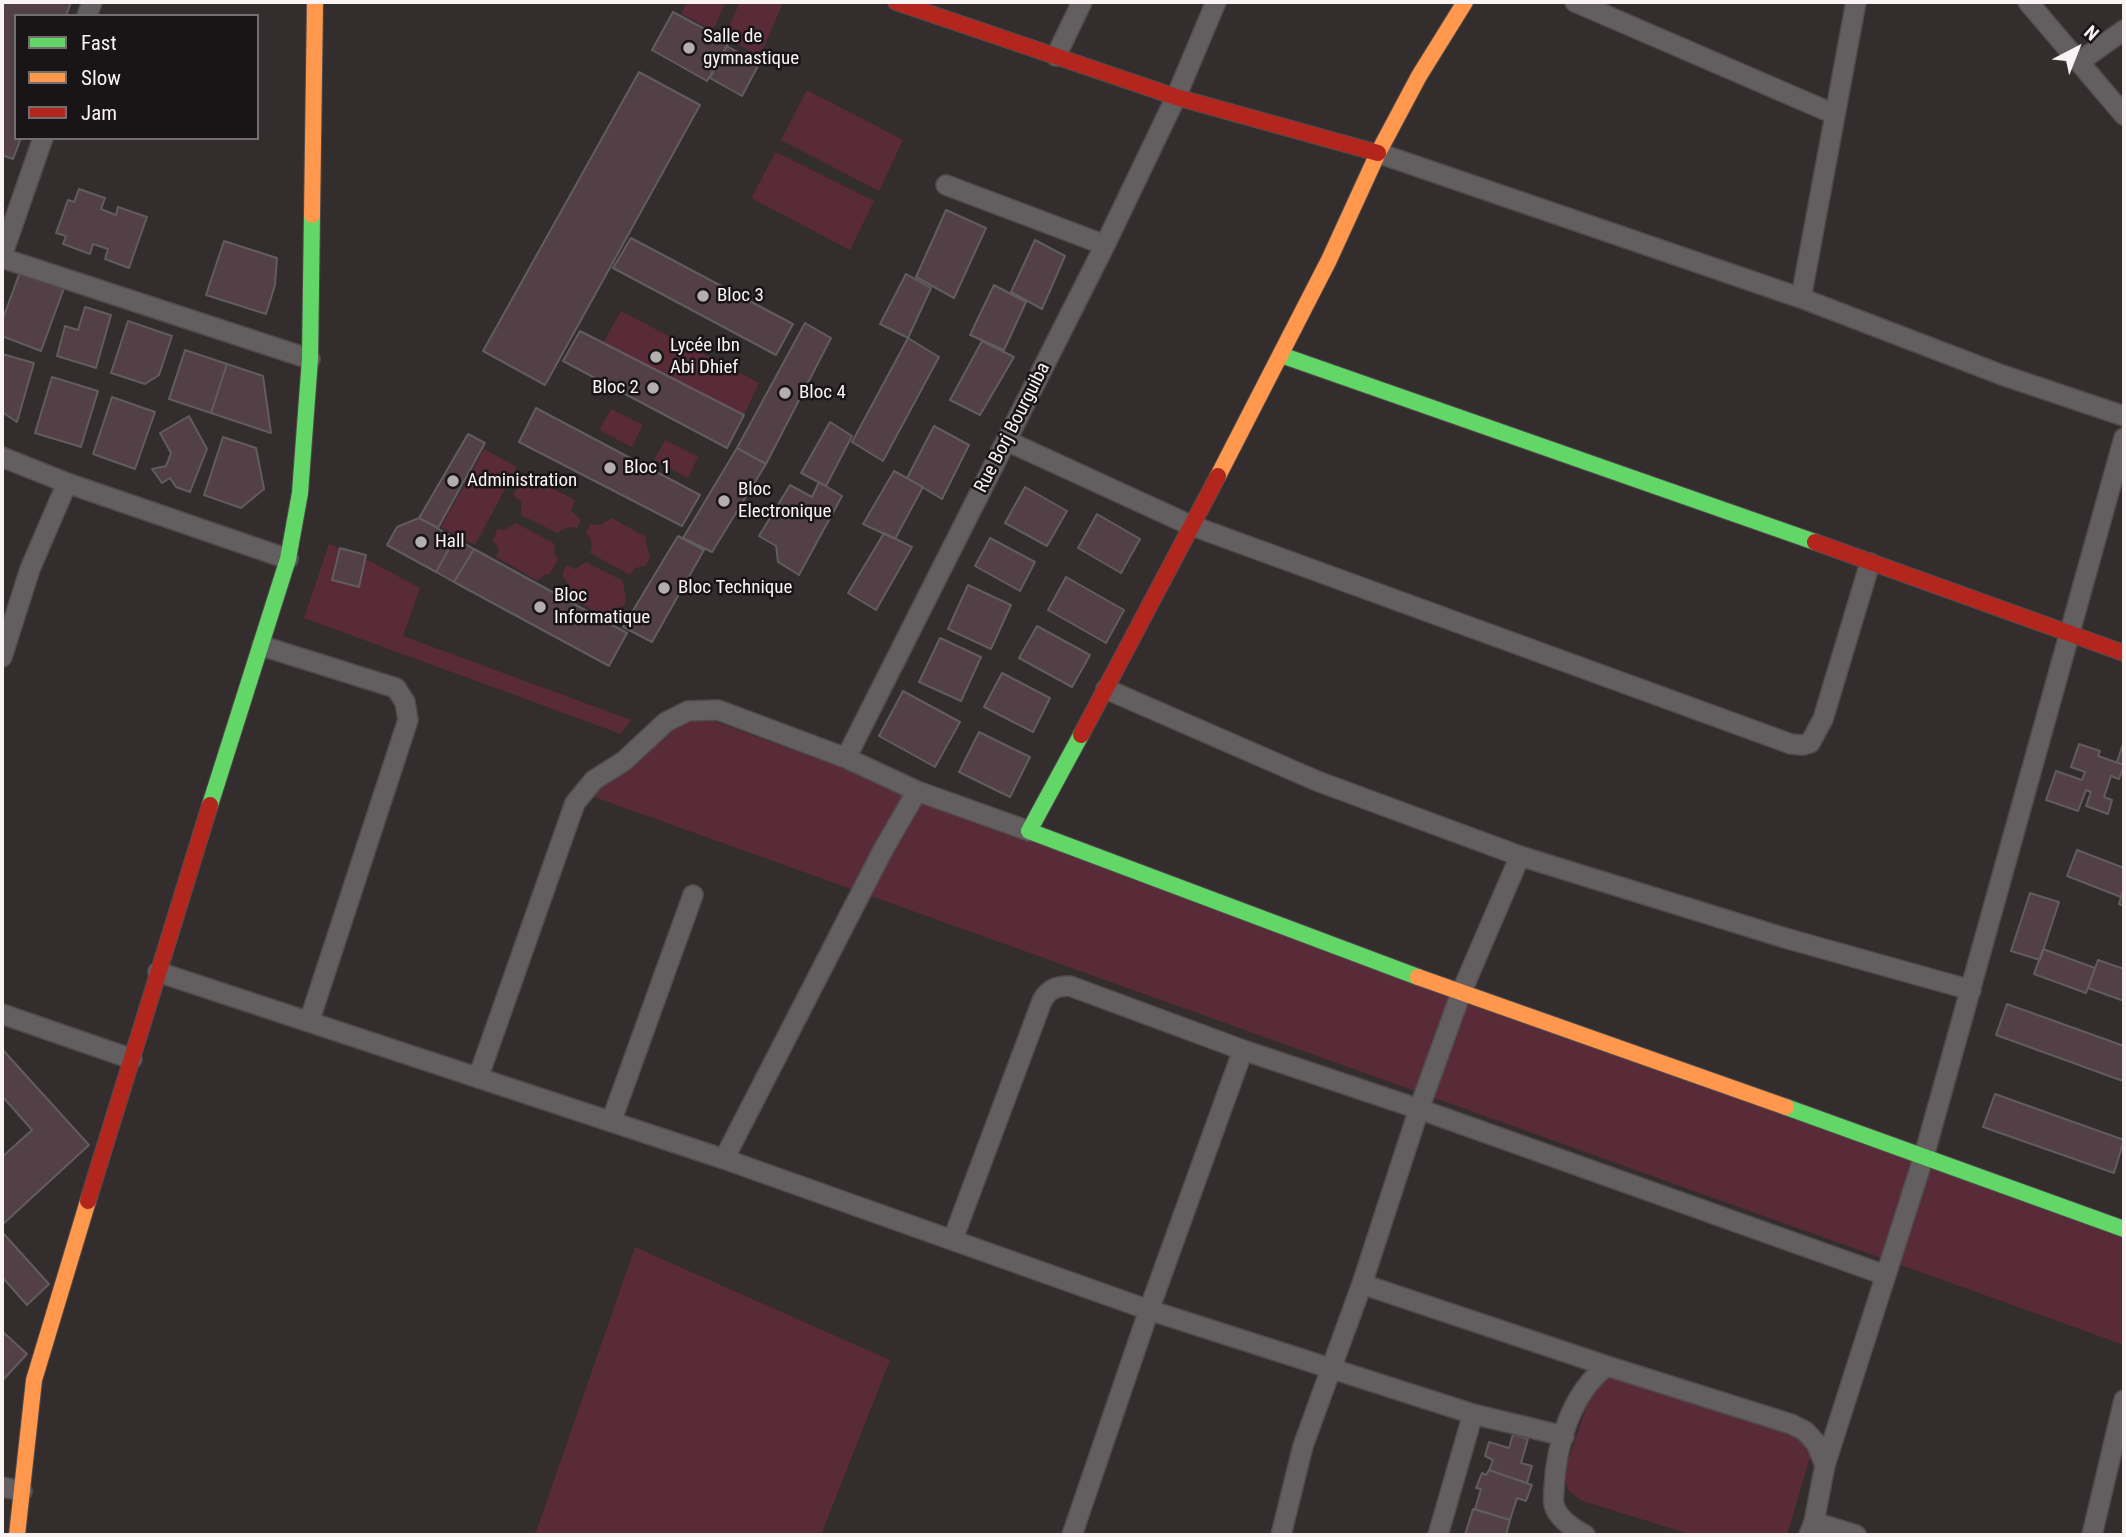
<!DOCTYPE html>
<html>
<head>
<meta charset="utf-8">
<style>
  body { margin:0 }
  #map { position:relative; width:2126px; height:1537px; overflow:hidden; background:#332d2e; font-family:"Roboto Condensed",sans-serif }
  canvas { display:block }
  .frame { position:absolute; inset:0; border:4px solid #faf3f4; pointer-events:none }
  .legend { position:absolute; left:14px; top:14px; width:245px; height:126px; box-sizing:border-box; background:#191516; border:2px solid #736e6f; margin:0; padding:9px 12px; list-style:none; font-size:21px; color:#faf3f4 }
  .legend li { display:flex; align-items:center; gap:14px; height:35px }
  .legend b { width:35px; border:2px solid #736e6f }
  .north { position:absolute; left:2042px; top:14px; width:70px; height:70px; -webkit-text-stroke:5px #191516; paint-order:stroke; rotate:42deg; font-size:19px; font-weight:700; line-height:28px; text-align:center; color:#faf3f4 }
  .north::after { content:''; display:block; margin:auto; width:24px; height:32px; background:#faf3f4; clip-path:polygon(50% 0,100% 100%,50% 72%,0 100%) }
</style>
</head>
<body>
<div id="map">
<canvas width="2126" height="1537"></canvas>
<div class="frame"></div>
<ul class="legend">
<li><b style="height:9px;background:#63d668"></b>Fast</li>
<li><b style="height:9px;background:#ff974d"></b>Slow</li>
<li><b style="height:9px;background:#b3261e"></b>Jam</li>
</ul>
<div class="north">N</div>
</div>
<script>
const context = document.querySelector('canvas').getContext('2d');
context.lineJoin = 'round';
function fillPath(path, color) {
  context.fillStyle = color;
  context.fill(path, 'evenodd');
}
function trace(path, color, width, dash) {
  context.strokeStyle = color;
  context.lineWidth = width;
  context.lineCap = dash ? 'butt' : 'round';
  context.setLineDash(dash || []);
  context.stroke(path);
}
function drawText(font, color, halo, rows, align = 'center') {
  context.font = font + ' "Roboto Condensed",sans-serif';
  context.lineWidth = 5;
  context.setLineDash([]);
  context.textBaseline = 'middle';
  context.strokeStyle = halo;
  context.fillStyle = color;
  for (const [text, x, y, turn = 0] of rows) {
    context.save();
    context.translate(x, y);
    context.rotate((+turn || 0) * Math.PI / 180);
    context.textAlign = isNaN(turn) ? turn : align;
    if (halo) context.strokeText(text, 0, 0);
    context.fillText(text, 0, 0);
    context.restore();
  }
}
fillPath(new Path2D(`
  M687,2H726L713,30L681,14Z
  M740,2L783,3L760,56L724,37Z
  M807,90L903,140L879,191L781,140Z
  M776,152L874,201L850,250L751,198Z
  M621,311L759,383L744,415L603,343Z
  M611,409L643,425L632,447L599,430Z
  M665,440L698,457L688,478L654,460Z
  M484,449L517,467L475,545L441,527Z
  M538,481L575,500L571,511L581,520L577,528L569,527L557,533L521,515V501L513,495L517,488H534Z
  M612,518L646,537V544L650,557L646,566L635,568L630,575L590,553C593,544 592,540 586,533L590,524L600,525Z
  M516,523L555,544L554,554L558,559L550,574L543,575L538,581L496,557L499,550L497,545L492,541L498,529L504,530Z
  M329,544L366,559L420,588L403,636L631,720L621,734L304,618Z
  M586,562L623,581L626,603C620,610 613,611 608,618L568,597C569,588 569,582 562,576L566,565L575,569Z
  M708,719L2124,1235V1345L586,794L685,722Z
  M635,1247L890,1360L821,1535H535Z
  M1623,1375L1805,1439L1811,1454L1787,1535H1692L1580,1500L1568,1490L1564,1472L1593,1388L1605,1378Z`), '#592a37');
const building = new Path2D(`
  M2,2H71L66,16H16V138H21L13,159L2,155Z
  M673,12L729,42L707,81L652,50Z
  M727,46L759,64L742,96L710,78Z
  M639,72L700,105L545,385L483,351Z
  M79,189L105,198L101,209L116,215L118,207L147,217L129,268L105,259L108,249L93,244L90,254L63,244L66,236L56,233L68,200L74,202Z
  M946,210L986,228L954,298L916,277Z
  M631,238L793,324L776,355L613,268Z
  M1035,240L1065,256L1042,309L1011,292Z
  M224,241L277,258L275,285L266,314L206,295Z
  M20,272L64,288L41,351L2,336V321Z
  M906,274L931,288L908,338L880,324Z
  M994,285L1026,302L1004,350L970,335Z
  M85,307L111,315L96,368L57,356L65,326L78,330Z
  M128,321L172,336L159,375L145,384L111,373Z
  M805,323L831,338L766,464L737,448Z
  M580,331L744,415L727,448L563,361Z
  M908,338L939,357L883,461L852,442Z
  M982,341L1014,357L980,415L950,400Z
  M185,350L227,364L211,413L169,399Z
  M2,354L34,363L17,422L2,412Z
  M227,364L263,376L271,433L211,413Z
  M52,377L98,391L81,447L35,433Z
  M112,397L155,412L135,469L93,454Z
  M536,408L700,495L682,526L519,442Z
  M189,416L207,449L190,492L176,487L170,478L162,483L152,469L166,466L171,453L160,433Z
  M830,422L852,436L826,486L801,473Z
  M934,426L969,445L942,499L907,478Z
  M468,434L485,443L438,528L419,518Z
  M223,437L256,448L264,489L241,508L204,495Z
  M737,448L766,464L712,552L683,538Z
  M894,471L923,487L895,539L863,524Z
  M819,482L842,496L799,575L778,562L776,546L759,536L790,485L812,497Z
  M1025,487L1067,511L1047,546L1005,523Z
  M1097,514L1140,539L1121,573L1078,548Z
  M419,518L455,538L436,572L387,545L397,527Z
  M884,533L912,547L876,610L848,593Z
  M678,536L704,550L652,642L623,627Z
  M455,538L474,549L454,582L436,572Z
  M990,538L1035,562L1020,591L975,566Z
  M340,548L366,555L359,587L332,580Z
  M474,549L627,633L609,666L454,582Z
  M1066,577L1124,610L1106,643L1048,610Z
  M968,585L1011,605L991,649L948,629Z
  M1037,626L1090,655L1072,687L1019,658Z
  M940,638L981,657L961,701L919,682Z
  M1002,673L1050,698L1033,732L984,707Z
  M903,691L960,722L935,767L879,736Z
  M979,732L1030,757L1010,797L959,772Z
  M2124,741V765L2117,762Z
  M2079,744L2100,751L2098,756L2124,765L2119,779L2111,776L2104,797L2112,800L2108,814L2086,806L2091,792L2086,790L2078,811L2046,800L2056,771L2082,780L2085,772L2071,767Z
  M2077,850L2124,868V887L2121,897L2067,876Z
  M2124,887V906L2119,904Z
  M2030,893L2059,902L2040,960L2011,951Z
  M2043,949L2095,968L2086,993L2034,974Z
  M2098,960L2124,969V1001L2088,988Z
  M2007,1004L2124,1046L2123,1081L1996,1035Z
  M2,1049L89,1145L2,1225V1157L32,1130L2,1096Z
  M1995,1094L2124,1140L2114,1173L1983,1127Z
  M2,1232L49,1284L27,1305L2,1277Z
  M2,1331L27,1354L2,1381Z
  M1513,1434L1528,1439L1521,1463L1532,1466L1527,1483L1489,1470L1493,1460L1485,1456L1489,1442L1509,1448Z
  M1489,1470L1532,1485L1526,1501L1517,1498L1510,1520L1475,1509L1481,1489L1476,1488L1482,1473L1486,1475Z
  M1473,1509L1510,1520L1506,1535H1465Z`);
fillPath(building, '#534046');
trace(building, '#615c5d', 2);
const street = new Path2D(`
  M1575,2L1834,114
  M2028,2L2124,115
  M87,16L92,2
  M1056,56L1082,2
  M2079,62L2124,30
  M1378,153L1801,298L2002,375L2124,416
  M946,185L1105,245
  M2,256L43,138
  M2,258L310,359
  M1801,298L1856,2
  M1007,441L1190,525L1791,744L1803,745L1810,743L1823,719L1870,563
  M2,457L67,483L288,559
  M262,646L396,688L405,702L408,720L309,1022
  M2,657L30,569L67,483
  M1106,689L1317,781L1520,856L1785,938L1971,990
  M846,758L1105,245L1176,97L1216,2
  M158,972L724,1159L1149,1310L1473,1414L1564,1436
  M2,1014L132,1059
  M478,1078L575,803L594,780L624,761L666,722L688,711L718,710L846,758L917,791L1029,831
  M611,1122L693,895
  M724,1159L883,850L917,791
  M953,1239L1042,1001C1048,989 1057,986 1070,986L1243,1050L1419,1109L1885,1275
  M1362,1284L1607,1366
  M1825,1465L1924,1156L2124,438
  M2,1487L22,1491
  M1814,1522L1856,1535
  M1072,1535L1149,1310L1243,1050
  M1281,1535L1303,1446L1362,1284L1419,1109L1461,993L1520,856
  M1438,1535L1473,1414
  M1585,1535C1574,1529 1558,1519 1554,1505C1553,1501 1554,1493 1554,1489C1556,1445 1571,1393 1607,1366L1791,1424L1805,1431L1816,1443L1825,1465L1814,1522L1809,1535
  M2092,1535L2124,1400`);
const fast = new Path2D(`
  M1281,355L1815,542
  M1081,735L1029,831L1418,977
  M210,805L288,559L300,493L310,359L312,215
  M1786,1107L2124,1229`);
const slow = new Path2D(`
  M312,215L315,2
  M1218,476L1329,260L1378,153L1419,76L1465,2
  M1418,977L1786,1107
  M17,1535L34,1380L88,1201`);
const jam = new Path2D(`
  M896,2L1176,97L1378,153
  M1815,542L2124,653
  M1081,735L1218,476
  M88,1201L210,805`);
trace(street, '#504a4b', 22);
trace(fast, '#504a4b', 18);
trace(slow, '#504a4b', 18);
trace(jam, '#504a4b', 18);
trace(street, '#635e5f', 19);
trace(fast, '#63d668', 16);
trace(slow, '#ff974d', 16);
trace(jam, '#b3261e', 16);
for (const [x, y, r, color] of [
  [689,48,7,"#b4aeaf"],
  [703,296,7,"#b4aeaf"],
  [656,357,7,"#b4aeaf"],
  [653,388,7,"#b4aeaf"],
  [785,393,7,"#b4aeaf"],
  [610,468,7,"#b4aeaf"],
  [453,481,7,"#b4aeaf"],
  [724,501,7,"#b4aeaf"],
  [421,542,7,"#b4aeaf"],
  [664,588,7,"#b4aeaf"],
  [540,607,7,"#b4aeaf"]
]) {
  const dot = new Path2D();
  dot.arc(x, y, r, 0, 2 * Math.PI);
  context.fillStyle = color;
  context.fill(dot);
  trace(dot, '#191516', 2.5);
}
drawText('19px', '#faf3f4', '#191516', [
  ["Salle de",703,37],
  ["gymnastique",703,59],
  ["Bloc 3",717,296],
  ["Lycée Ibn",670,346],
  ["Abi Dhief",670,368],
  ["Bloc 2",639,388,"right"],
  ["Bloc 4",799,393],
  ["Bloc 1",624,468],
  ["Administration",467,481],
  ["Bloc",738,490],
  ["Electronique",738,512],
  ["Hall",435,542],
  ["Bloc Technique",678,588],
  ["Bloc",554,596],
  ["Informatique",554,618]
], 'left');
drawText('19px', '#faf3f4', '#191516', [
  ["Rue Borj Bourguiba",1013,428,-63]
]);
</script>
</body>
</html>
